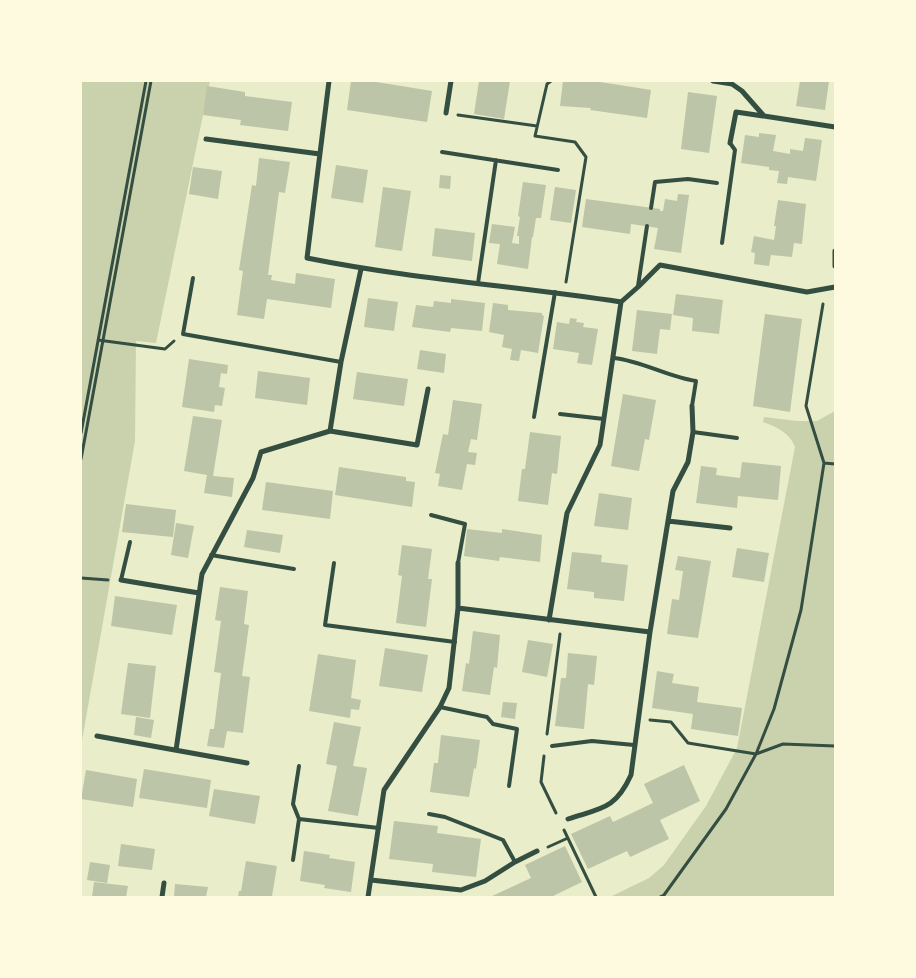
<!DOCTYPE html>
<html>
<head>
<meta charset="utf-8">
<style>
  body { margin:0 }
  #map { position:relative; width:916px; height:978px; overflow:hidden; background:#e9edc9; font-family:"IBM Plex Sans",sans-serif }
  canvas { display:block }
  .frame { position:absolute; inset:0; border:82px solid #fefae0; pointer-events:none }
</style>
</head>
<body>
<div id="map">
<canvas width="916" height="978"></canvas>
<div class="frame"></div>
</div>
<script>
const context = document.querySelector('canvas').getContext('2d');
context.lineJoin = 'round';
function fillPath(path, color) {
  context.fillStyle = color;
  context.fill(path, 'evenodd');
}
function trace(path, color, width, dash) {
  context.strokeStyle = color;
  context.lineWidth = width;
  context.lineCap = dash ? 'butt' : 'round';
  context.setLineDash(dash || []);
  context.stroke(path);
}
fillPath(new Path2D(`
  M81,81H210L156,343L136,341L135,441L81,746Z
  M835,411V897H610L649,878L664,865L706,806L737,748L795,447C790,433 777,427 763,422L764,417L797,421H817Z`), '#cad2ad');
fillPath(new Path2D(`
  M351,81H370L432,91L427,122L347,110Z
  M479,81H510L504,119L474,114Z
  M563,81H594L651,90L647,118L590,110L591,108L560,106Z
  M800,81H829L825,110L796,106Z
  M207,86L245,92V96L292,102L288,131L240,125L241,120L203,115Z
  M688,92L717,96L709,153L681,149Z
  M759,133L776,135L773,151L790,154V149L803,151L805,138L822,140L816,181L788,177L787,184L777,183L779,171L769,170V167L741,163L745,135L759,137Z
  M259,158L290,162L285,193L279,192L268,275H272L271,280L295,284L296,273L335,279L331,308L267,299L264,319L237,315L243,271L239,270L252,185L256,186Z
  M336,165L368,170L363,203L331,198Z
  M193,167L222,171L218,199L189,194Z
  M440,175L451,176L450,189L439,188Z
  M523,182L546,185L541,218H536L533,237H532L528,269L497,264L500,244L489,243L492,224L515,227L512,243L519,244V236H517L520,217L518,216Z
  M383,187L411,191L402,251L375,247Z
  M555,187L576,190L571,223L550,220Z
  M678,194L689,195L681,253L654,249L658,228L631,224L630,234L582,227L586,199L660,209V211H663L665,199L677,201Z
  M778,200L806,204L802,244L794,243L792,257L771,255L769,266L754,264L755,253L751,252L754,236L774,240L776,226H774Z
  M435,228L475,233L472,261L432,256Z
  M676,294L723,300L719,334L692,331L693,318L673,315Z
  M368,298L398,302L394,331L364,327Z
  M451,299L485,303L482,331L451,328L450,332L412,327L416,305L433,307L434,301L451,303Z
  M493,303L508,305V310L542,313V315L544,316L538,353L521,350L519,361L510,360L512,349L502,347L504,335L489,332Z
  M637,310L672,314L670,330L660,329L657,354L632,351Z
  M765,314L802,319L790,412L753,406Z
  M570,318L577,319L576,322L584,323L583,327L598,329L592,365L577,363L579,353L553,349L557,322L569,324Z
  M420,350L446,354L444,373L417,369Z
  M189,359L228,365L227,374L221,373L219,387L225,388L222,406L215,405L214,412L182,407Z
  M258,371L310,378L307,405L255,398Z
  M357,372L408,379L404,406L353,399Z
  M623,394L656,400L649,440L645,439L639,471L611,466Z
  M453,400L482,404L477,440L471,439L468,452L477,453L475,465L467,464L462,490L438,486L440,474L435,473L443,434L448,435Z
  M193,416L222,420L213,476L234,478L232,497L204,493L207,475L184,471Z
  M530,432L561,436L557,474L552,473L548,505L518,501L522,469H525Z
  M742,462L781,466L778,500L738,496L737,508L696,503L701,466L717,468L716,475L740,478Z
  M339,467L406,477V481L415,482L412,507L335,495Z
  M266,482L333,491L330,519L262,510Z
  M599,493L632,498L628,530L594,526Z
  M126,504L176,510L173,537L122,532Z
  M176,523L194,526L188,558L171,555Z
  M467,529L502,533V529L542,535L540,562L500,557L499,561L464,556Z
  M247,530L283,535L280,553L244,547Z
  M402,545L432,549L428,579H432L426,627L396,623L402,576L398,575Z
  M737,548L769,553L764,582L732,577Z
  M572,552L602,555L601,562L628,565L624,601L594,598V592L567,589Z
  M678,556L711,561L698,638L667,634L672,599L679,600L683,571L675,570Z
  M220,587L248,591L244,624L249,625L242,676L250,677L243,733L227,731L224,748L207,746L210,729H214L221,673L214,672L221,621L215,620Z
  M115,596L177,605L172,635L111,626Z
  M473,631L500,635L497,668L494,667L490,695L462,691L466,663L469,664Z
  M528,640L553,644L547,677L522,672Z
  M385,648L428,655L422,692L379,686Z
  M568,653L597,656L594,685L588,684L584,729L555,726L561,678H566Z
  M318,654L356,660L351,698L361,700L359,710L351,709L350,718L309,711Z
  M128,663L156,666L150,718L121,714Z
  M657,671L674,674L672,683L699,687L697,702L742,708L738,736L691,729L693,714L652,708Z
  M503,702L517,703L515,719L501,717Z
  M136,717L154,720L151,738L134,735Z
  M334,722L361,727L353,766L367,768L358,816L328,811L337,766L326,764Z
  M441,735L480,740L476,769L474,768L469,797L430,792L434,763H438Z
  M684,765L700,801L660,820L669,839L630,857L627,851L588,869L571,834L610,816L613,822L653,803L644,784Z
  M144,769L211,780L207,808L139,798Z
  M86,770L137,779L133,807L81,799Z
  M214,789L260,796L255,824L209,816Z
  M394,821L438,826L437,833L481,839L476,877L432,872L433,864L389,859Z
  M121,844L155,849L152,870L118,866Z
  M565,846L582,882L551,897H490L531,878L525,865Z
  M304,851L330,855L329,858L355,862L351,892L324,888L325,885L300,881Z
  M246,861L277,866L272,896L238,897L239,891H241Z
  M90,862L110,865L107,883L87,880Z
  M94,882L128,886L126,897H92Z
  M175,884L208,887L206,897H174Z`), '#bcc5a7');
trace(new Path2D(`
  M551,81L547,84L535,136L575,142L586,157L566,282
  M458,115L537,126
  M98,340L165,349L174,341
  M81,433L146,81
  M81,459L151,81
  M824,463L835,464
  M81,578L108,580
  M650,720L671,722L688,743L756,754L783,744L835,746
  M547,734L560,634
  M544,756L541,782L556,813
  M564,830L596,897
  M548,847L568,838
  M660,897L664,895L726,809L756,754L774,709L801,610L824,463L806,406L823,304`), '#344e41', 3);
trace(new Path2D(`
  M442,152L558,170
  M651,208L655,182L688,179L717,183
  M722,243L735,150L730,143
  M193,278L183,334L341,362
  M478,283L496,160
  M638,286L647,226
  M614,358C642,361 668,377 696,381L692,406
  M560,414L604,419
  M534,417L555,292
  M693,432L737,438
  M431,515L465,524L458,563
  M211,555L294,569
  M334,563L325,625L455,642
  M121,580L130,542
  M440,707L487,717L493,724L517,729L509,786
  M552,746L592,741L634,745
  M429,814L445,817L503,840L515,862
  M299,819L379,828
  M293,860L299,819L293,804L299,766`), '#344e41', 4);
trace(new Path2D(`
  M329,81L307,258C411,279 516,286 621,302L638,287L660,265L807,292L835,287
  M713,81L732,84L742,91L764,116L835,127
  M446,113L451,81
  M206,139L320,154
  M730,143L736,112L763,116
  M835,251V266
  M330,431L341,362L361,269
  M668,521L730,528
  M121,580L199,593
  M458,608L650,632
  M549,620L567,513L600,445L621,302
  M97,736L247,763
  M176,750L202,574L253,478L261,452L330,431L417,445L428,389
  M568,819C601,808 615,810 631,775L650,632L668,521L673,491L688,462L693,432L692,406
  M371,880L461,890L485,881L515,862L537,851
  M162,897L164,883
  M368,897L384,790L440,707L449,688L458,608V563`), '#344e41', 5);
</script>
</body>
</html>
